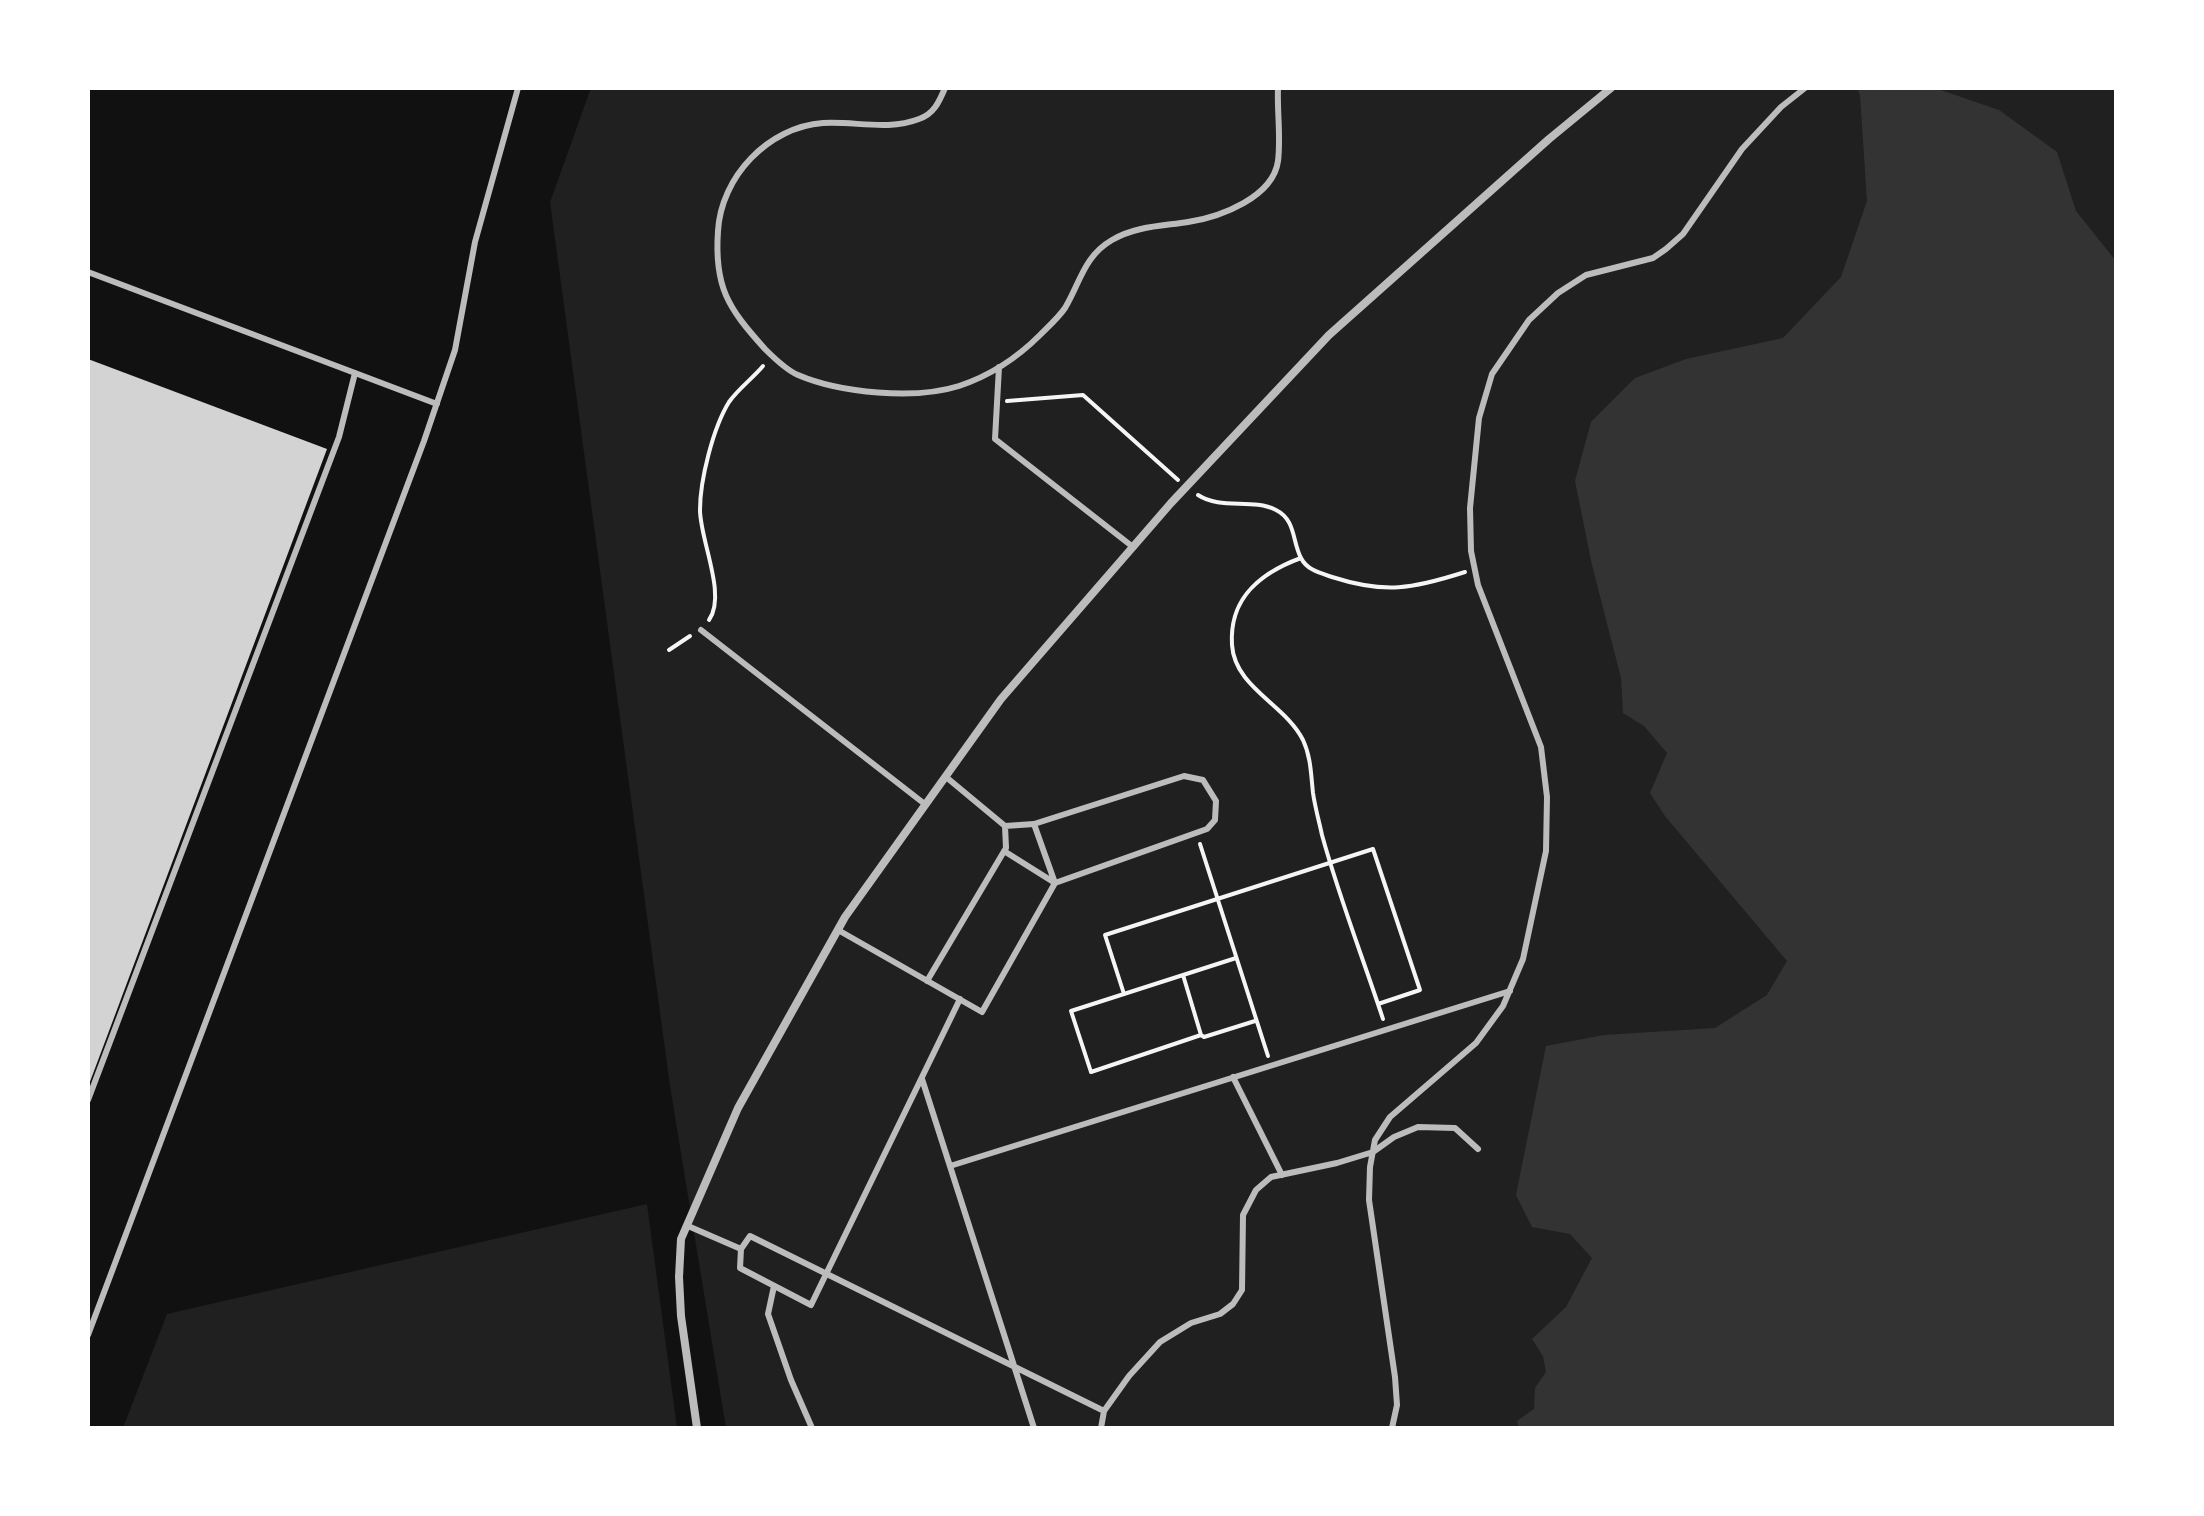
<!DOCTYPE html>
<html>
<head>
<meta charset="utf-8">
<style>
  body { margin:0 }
  #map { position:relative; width:2204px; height:1516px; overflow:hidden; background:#111; font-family:"Source Sans 3",sans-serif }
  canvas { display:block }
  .frame { position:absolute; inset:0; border:90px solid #fff; pointer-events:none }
</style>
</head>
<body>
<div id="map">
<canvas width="2204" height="1516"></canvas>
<div class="frame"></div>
</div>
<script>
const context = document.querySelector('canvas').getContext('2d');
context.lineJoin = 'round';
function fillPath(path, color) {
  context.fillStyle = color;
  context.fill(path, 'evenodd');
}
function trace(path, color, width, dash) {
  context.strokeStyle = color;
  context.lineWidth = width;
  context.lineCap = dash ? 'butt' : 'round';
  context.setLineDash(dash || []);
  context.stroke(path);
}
fillPath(new Path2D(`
  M591,88H2116V1428H726L670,1086L550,202Z
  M647,1204L677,1428H123L167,1314Z`), '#202020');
fillPath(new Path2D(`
  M1857,88H1935L1999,110L2057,152L2076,211L2116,261V1428H1519L1517,1421L1534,1409L1535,1388L1546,1372L1543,1356L1532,1339L1566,1307L1592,1258L1570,1234L1532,1227L1516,1195L1546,1046L1604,1035L1715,1028L1767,995L1787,961L1665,816L1650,793L1667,753L1644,726L1623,713L1621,678L1592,565L1575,481L1591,422L1635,378L1686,359L1783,338L1841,277L1867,201L1860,95Z`), '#333');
fillPath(new Path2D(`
  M88,359L327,449L88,1087Z`), '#d3d3d3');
trace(new Path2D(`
  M1007,401L1083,395L1178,480
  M1198,495C1221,510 1252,498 1276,510C1296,520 1292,541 1301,558C1307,570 1320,573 1332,577C1385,594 1412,589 1465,572
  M1301,558C1260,573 1229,598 1232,645C1235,688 1285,704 1303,740C1311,757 1311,775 1313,793C1315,807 1319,821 1322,835C1339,897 1363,958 1383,1019
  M709,620C727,595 700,540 700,510C700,480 713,428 729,402C738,389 753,378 763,366
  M669,650L690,636
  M1200,844L1268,1056
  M1183,975L1201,1035L1091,1072L1071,1011L1236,958
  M1124,994L1105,935L1373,849L1420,990L1378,1004
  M1201,1035L1204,1037L1255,1021`), '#f5f5f5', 4);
trace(new Path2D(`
  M945,88C939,102 934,114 919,119C888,131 855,121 823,123C768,127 721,177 718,231C714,287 728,308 765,349C774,358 786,370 798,375C840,393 915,400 959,386C989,376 1018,357 1040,335C1048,327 1059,317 1065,308C1080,283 1084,256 1112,240C1136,226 1163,226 1188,222C1221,217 1273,197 1278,161C1281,137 1277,112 1278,88
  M88,272L437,404
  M999,367L995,439L1133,547
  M701,630L926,805
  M1034,824L1055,883
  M1004,851L1055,883
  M838,930L982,1012L1055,883L1207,829L1215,820L1216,801L1203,780L1184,776L1034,824L1005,826
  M927,981L1006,848L1005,826L946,777
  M1233,1077L1282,1175
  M922,1079L1034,1428
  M88,1100L339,437L355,373
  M950,1166L1510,991
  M688,1226L741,1249L740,1268L811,1305L960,999
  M741,1249L750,1236L1104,1411
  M774,1286L768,1314L791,1380L812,1428
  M88,1335L424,441L455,350L475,242L518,88
  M1101,1428L1104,1411L1129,1376L1160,1342L1191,1323L1220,1314L1233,1304L1242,1290L1243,1215L1256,1190L1271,1177L1337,1163L1373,1152L1394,1137L1418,1127L1455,1128L1478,1149
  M1392,1428L1397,1405L1395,1377L1369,1200L1370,1167L1375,1140L1390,1117L1476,1043L1503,1006L1523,959L1546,851L1547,797L1541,747L1478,585L1471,551L1470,508L1479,418L1492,374L1529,320L1558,293L1586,275L1653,258L1666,249L1683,234L1742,149L1781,107L1805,88`), '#bcbcbc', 6);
trace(new Path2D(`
  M697,1428L681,1316L679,1277L681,1239L738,1108L845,917L1001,699L1171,503L1329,335L1549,139L1611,88`), '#bcbcbc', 8);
</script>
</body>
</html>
